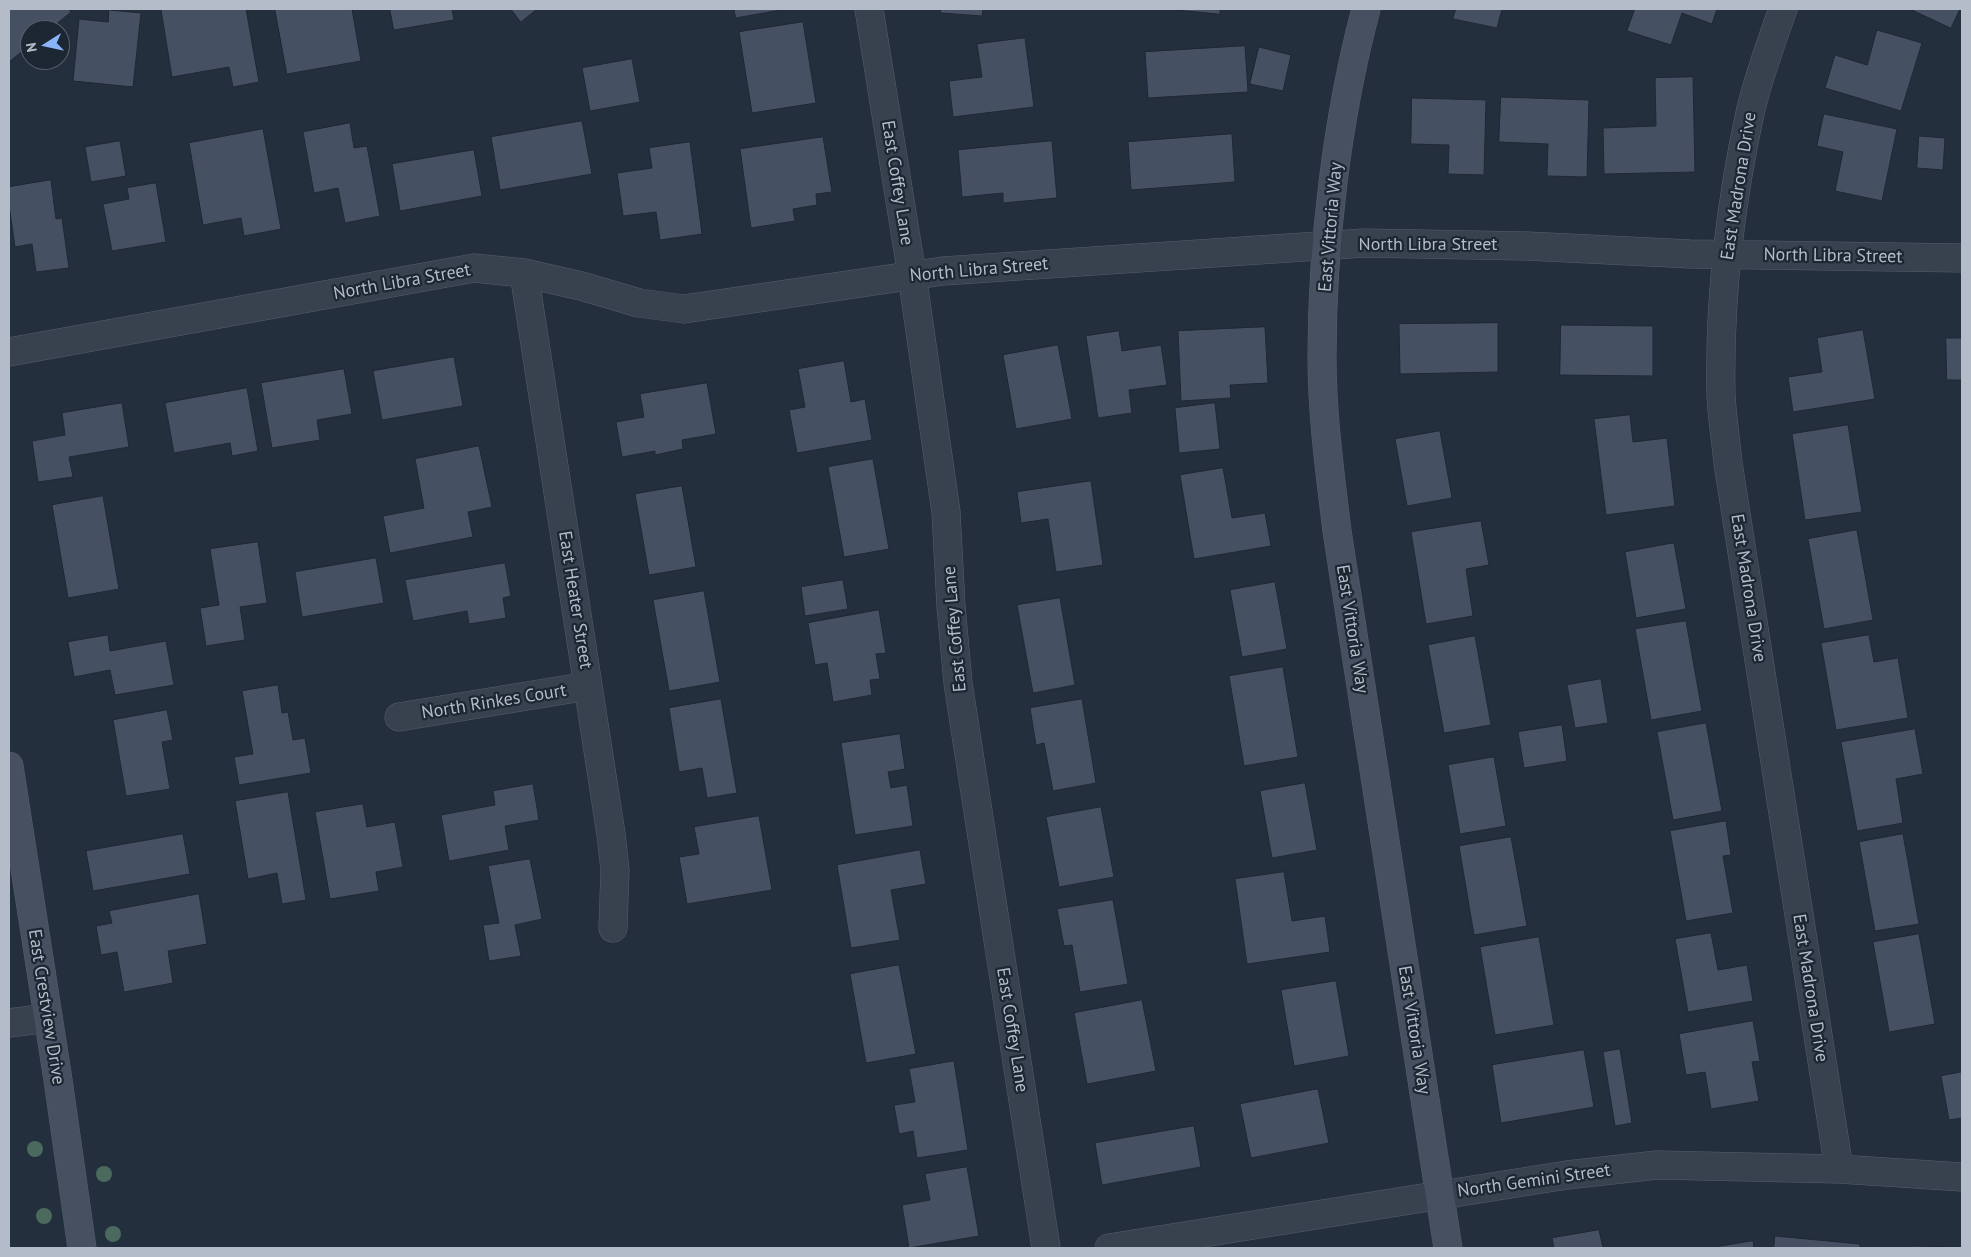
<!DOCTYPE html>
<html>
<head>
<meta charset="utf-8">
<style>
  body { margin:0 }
  #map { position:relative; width:1971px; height:1257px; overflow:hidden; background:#242f3e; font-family:"PT Sans",sans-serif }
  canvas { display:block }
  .frame { position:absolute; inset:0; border:10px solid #b4bcc9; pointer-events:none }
  .north { position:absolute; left:20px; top:20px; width:50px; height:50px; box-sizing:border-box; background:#1d2633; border:1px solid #59626f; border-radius:50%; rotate:260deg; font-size:14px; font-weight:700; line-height:20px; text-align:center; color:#b4bcc9 }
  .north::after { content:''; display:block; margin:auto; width:18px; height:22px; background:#8ab4f8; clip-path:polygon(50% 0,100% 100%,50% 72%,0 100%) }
</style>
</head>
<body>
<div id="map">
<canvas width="1971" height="1257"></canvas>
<div class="frame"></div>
<div class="north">N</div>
</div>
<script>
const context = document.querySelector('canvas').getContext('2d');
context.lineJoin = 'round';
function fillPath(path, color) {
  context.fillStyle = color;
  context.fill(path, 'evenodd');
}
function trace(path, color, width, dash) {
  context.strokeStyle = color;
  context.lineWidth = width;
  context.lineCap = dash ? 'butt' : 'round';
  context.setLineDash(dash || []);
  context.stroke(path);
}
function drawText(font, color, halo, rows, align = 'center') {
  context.font = font + ' "PT Sans",sans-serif';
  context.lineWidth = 4.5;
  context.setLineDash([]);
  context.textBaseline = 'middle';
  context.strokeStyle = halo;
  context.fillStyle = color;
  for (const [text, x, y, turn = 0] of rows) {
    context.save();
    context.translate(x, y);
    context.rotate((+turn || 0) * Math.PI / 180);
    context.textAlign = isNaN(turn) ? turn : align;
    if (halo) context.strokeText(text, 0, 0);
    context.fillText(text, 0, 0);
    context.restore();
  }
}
const building = new Path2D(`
  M9,9H68L71,12L49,30H30V45L9,62Z
  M168,9H246L259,82L233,87L229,67L172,77L161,10Z
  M275,9H352L361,61L287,74Z
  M390,9H452L454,20L394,30Z
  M511,9H537L521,22Z
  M734,9H786L736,18Z
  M941,9H983L982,16L941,13Z
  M1166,9H1220V14Z
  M1456,9H1502L1497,28L1453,19Z
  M1635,9H1717L1712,24L1682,13L1671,45L1627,31Z
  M1910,9H1960L1951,28Z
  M109,10L141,13L133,87L73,81L79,19L108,22Z
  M803,22L816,103L752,113L739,32Z
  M1877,30L1922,43L1901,111L1825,88L1835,55L1867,65Z
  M1025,38L1034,107L953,117L949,81L982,77L977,44Z
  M1245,46L1248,92L1148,98L1145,52Z
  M1259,47L1291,55L1283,91L1250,84Z
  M632,59L640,102L590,111L582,68Z
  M1693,77L1695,172L1604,174L1603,128L1656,126L1655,78Z
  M1501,97L1589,100L1587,177L1547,176L1548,144L1499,142Z
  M1412,98L1486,100L1484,175L1448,174L1449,145L1411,144Z
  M1824,114L1897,129L1882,201L1835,191L1843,152L1817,146Z
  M582,121L592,174L500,190L491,137Z
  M350,123L354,148L367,146L380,216L345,223L338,188L314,193L303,132Z
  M263,129L281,229L244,236L241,218L203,225L189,143Z
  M1232,134L1235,182L1131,190L1128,142Z
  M1919,136L1945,138L1943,170L1917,168Z
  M823,137L832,192L816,194L817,205L793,209L795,221L751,228L740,149Z
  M120,141L126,176L91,182L85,147Z
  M1052,141L1057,198L1003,203V193L962,197L958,150Z
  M690,142L702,234L660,240L656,212L623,216L617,173L652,168L649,148Z
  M474,150L482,196L400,211L392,164Z
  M51,180L56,219L62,218L69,268L36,272L32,244L15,247L9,205V187Z
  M156,183L166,242L112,251L103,204L129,199L127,188Z
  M1498,323V372L1400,374L1399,324Z
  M1561,325L1653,326V376L1560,375Z
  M1265,327L1268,383L1230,385L1231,398L1181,401L1178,331Z
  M1863,330L1875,399L1793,412L1788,377L1822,372L1817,338Z
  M1119,331L1122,351L1161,345L1167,385L1129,390L1132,413L1098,418L1086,336Z
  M1946,338H1962V380H1947Z
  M1058,345L1072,419L1016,429L1003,355Z
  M454,357L463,406L382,420L373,371Z
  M844,361L851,402L865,399L872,440L797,453L789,410L805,407L798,369Z
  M344,369L352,414L317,420L320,440L272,448L261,383Z
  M707,383L716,434L682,440L683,449L655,455V451L622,457L616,422L644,417L640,394Z
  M247,388L258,451L232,456L230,443L174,453L165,403Z
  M122,403L129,447L69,457L73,477L38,482L32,441L65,435L62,413Z
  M1215,403L1220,449L1179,453L1175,408Z
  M1630,415L1633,442L1667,438L1675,506L1606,515L1594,419Z
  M1848,425L1862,512L1805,520L1792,434Z
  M1440,431L1452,498L1407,506L1395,439Z
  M479,446L492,507L468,512L473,537L390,553L383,516L424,508L415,459Z
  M873,459L889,549L844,557L828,467Z
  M1223,468L1232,518L1265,513L1271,546L1194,559L1180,475Z
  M1091,481L1103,565L1056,572L1048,519L1021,523L1017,492Z
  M682,486L696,567L649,575L635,494Z
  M103,496L119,589L68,598L52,505Z
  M1481,521L1489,565L1466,569L1473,616L1426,624L1411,532Z
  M1857,530L1873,620L1824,629L1808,539Z
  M258,542L267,603L240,607L245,640L206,646L200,608L219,605L210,549Z
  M1674,543L1686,609L1636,618L1625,552Z
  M376,558L384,603L302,617L295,572Z
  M505,563L511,596L503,598L506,618L469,624L467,611L413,621L405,580Z
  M843,580L848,609L805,616L801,587Z
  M1275,582L1287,649L1242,657L1230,590Z
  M704,591L720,682L669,691L653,600Z
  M1060,598L1075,685L1033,693L1017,605Z
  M879,610L886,653L876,654L880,679L870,680L872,695L833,702L827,663L815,665L808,623Z
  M1686,621L1702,711L1651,720L1635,629Z
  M108,635L110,651L166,641L174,685L115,695L110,670L74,677L68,642Z
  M1869,635L1874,662L1898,658L1908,718L1836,730L1821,643Z
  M1475,636L1491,725L1444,733L1428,645Z
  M1283,667L1298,757L1244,766L1229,676Z
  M1601,679L1608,723L1575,728L1567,685Z
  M278,685L282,713L288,712L293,740L305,738L311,773L239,785L234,757L253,754L242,691Z
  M721,699L737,793L707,798L702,768L679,772L669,708Z
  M1082,699L1096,783L1053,791L1044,743L1036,745L1030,708Z
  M167,710L173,740L162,742L170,789L126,796L113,720Z
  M1706,723L1722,811L1673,820L1657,732Z
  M1562,725L1567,761L1524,768L1518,732Z
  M1915,729L1923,774L1896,779L1903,823L1857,831L1841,742Z
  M900,734L905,769L888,772L891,788L907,785L913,826L855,835L841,743Z
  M1494,757L1506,826L1460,834L1448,765Z
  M1305,783L1317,850L1272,858L1260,791Z
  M533,784L539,820L505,826L509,850L449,861L441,815L495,805L493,791Z
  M288,792L306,900L282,904L277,873L248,879L235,801Z
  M363,804L367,827L395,822L403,867L376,872L379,891L330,899L315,812Z
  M1101,807L1114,877L1059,887L1046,817Z
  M759,816L772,890L687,904L679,857L699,854L694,827Z
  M1726,821L1731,855L1723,856L1733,913L1686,921L1670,831Z
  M183,834L190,874L93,891L86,851Z
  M1903,834L1919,924L1875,931L1859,842Z
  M1511,837L1527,926L1474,935L1459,846Z
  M920,850L926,884L891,890L900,940L851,948L837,865Z
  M530,859L542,919L515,925L521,956L489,961L483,925L499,923L488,866Z
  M1284,872L1292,921L1325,916L1330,952L1247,964L1235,879Z
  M199,894L207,944L168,951L173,983L124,992L117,952L101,955L96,926L112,923L109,911Z
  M1113,900L1128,984L1080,992L1072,945L1064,946L1057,909Z
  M1711,933L1718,970L1747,965L1753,1001L1688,1012L1675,939Z
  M1919,934L1935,1024L1889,1032L1873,942Z
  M1539,937L1554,1025L1495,1035L1480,947Z
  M899,965L916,1054L866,1063L850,974Z
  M1336,981L1349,1056L1294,1066L1281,990Z
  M1142,1000L1156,1071L1087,1084L1074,1013Z
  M1753,1021L1760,1061L1752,1062L1759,1101L1711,1109L1705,1072L1686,1075L1679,1034Z
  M1620,1049L1632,1123L1615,1126L1603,1052Z
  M1584,1050L1594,1107L1501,1123L1492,1065Z
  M954,1061L968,1150L917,1158L913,1131L899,1134L894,1105L915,1102L909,1069Z
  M1962,1072V1118L1949,1120L1941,1076Z
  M1318,1089L1329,1143L1251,1158L1240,1104Z
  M1194,1126L1201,1167L1102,1185L1095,1143Z
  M967,1167L979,1236L909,1248L902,1205L930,1200L925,1174Z
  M1599,1230L1603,1248H1554L1552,1238Z
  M1775,1236L1860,1244V1248H1774Z
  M1753,1241L1754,1248H1708Z
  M1910,1246L1962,1247V1248H1910Z`);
fillPath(building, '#455162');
trace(building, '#1f2835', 1);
const street = new Path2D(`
  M869,9L912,275L946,512L951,606L958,683L1046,1248
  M1783,9C1771,43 1758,78 1750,113C1730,205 1719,301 1721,395C1722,418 1726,441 1728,463L1839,1169
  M524,273L611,834L615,870L613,928
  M9,352L474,268L524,273L581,286L639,303L684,309L943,271L1364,243L1527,246L1690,254L1962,258
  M399,717L588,686
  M9,1023L48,1018
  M1109,1248L1567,1175L1657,1165L1839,1169L1962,1177`);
const secondary = new Path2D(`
  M1366,9C1337,118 1322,244 1322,357C1322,415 1330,473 1337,531L1448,1248
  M9,766L58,1080L82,1248`);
trace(street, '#565f6c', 29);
trace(secondary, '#565f6c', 29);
trace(street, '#38414e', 28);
trace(secondary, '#465061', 28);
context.fillStyle = '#4b6a5d';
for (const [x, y] of [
  [35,1149],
  [104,1174],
  [44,1216],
  [113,1234]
]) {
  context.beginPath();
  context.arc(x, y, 8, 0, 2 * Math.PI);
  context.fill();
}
drawText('18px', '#b4bcc9', '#1d2633', [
  ["East Coffey Lane",897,183,81],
  ["East Madrona Drive",1739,186,-81],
  ["East Vittoria Way",1331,227,-85],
  ["North Libra Street",1428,245],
  ["North Libra Street",1833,256,1],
  ["North Libra Street",979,270,-5],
  ["North Libra Street",402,282,-10],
  ["East Madrona Drive",1748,588,81],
  ["East Heater Street",575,600,81],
  ["East Coffey Lane",955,629,-95],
  ["East Vittoria Way",1352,629,81],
  ["North Rinkes Court",494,702,-9],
  ["East Madrona Drive",1810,988,81],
  ["East Crestview Drive",46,1007,81],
  ["East Coffey Lane",1012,1030,81],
  ["East Vittoria Way",1414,1030,81],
  ["North Gemini Street",1534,1181,-8]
]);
</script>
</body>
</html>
